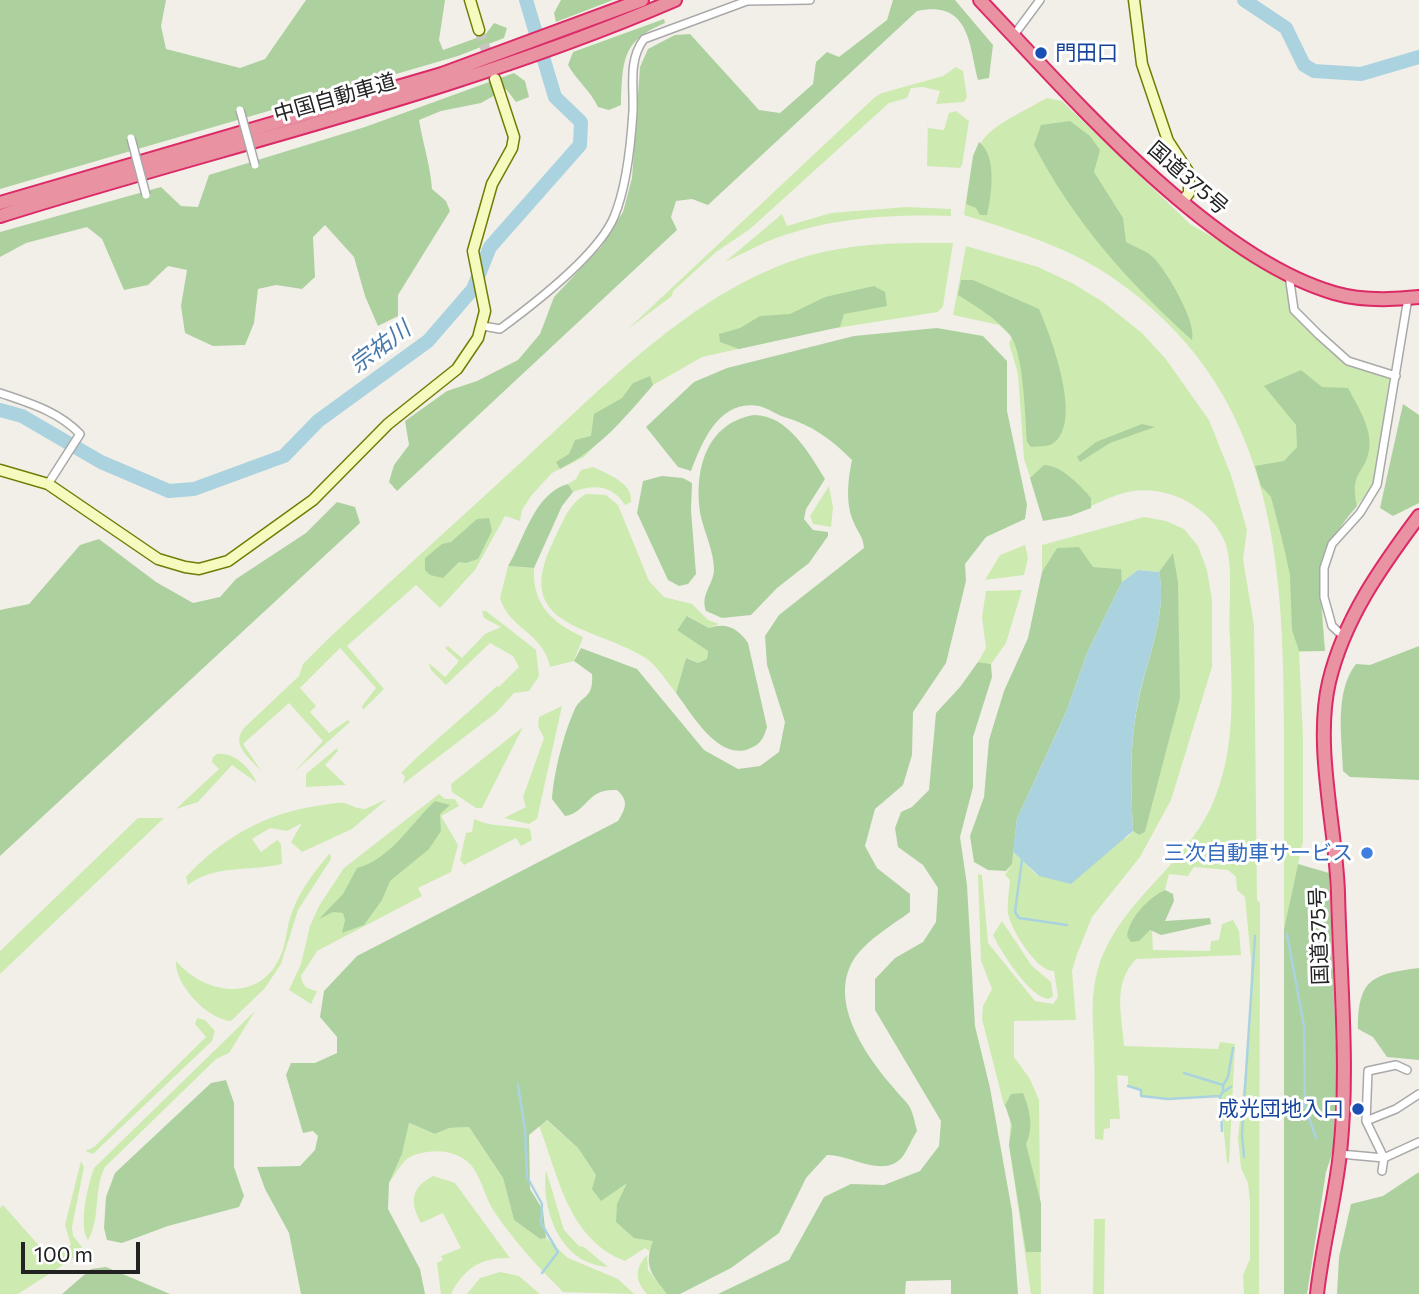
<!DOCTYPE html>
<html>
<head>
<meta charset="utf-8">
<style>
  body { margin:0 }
  #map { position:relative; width:1419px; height:1294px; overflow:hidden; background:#f2efe9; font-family:Commissioner,sans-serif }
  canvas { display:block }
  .scale { position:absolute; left:21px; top:1242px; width:119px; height:32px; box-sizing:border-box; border:4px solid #222; border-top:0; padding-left:9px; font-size:21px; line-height:24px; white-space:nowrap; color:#222; -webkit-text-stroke:5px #fff; paint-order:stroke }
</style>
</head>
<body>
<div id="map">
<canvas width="1419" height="1294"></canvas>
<div class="scale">100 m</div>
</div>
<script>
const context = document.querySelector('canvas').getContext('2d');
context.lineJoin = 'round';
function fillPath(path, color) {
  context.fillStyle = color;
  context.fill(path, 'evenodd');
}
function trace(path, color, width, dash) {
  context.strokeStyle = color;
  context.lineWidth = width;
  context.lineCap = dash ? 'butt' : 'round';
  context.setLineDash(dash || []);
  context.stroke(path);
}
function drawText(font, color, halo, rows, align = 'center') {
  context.font = font + ' Commissioner,"Noto Sans JP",sans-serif';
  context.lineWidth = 6;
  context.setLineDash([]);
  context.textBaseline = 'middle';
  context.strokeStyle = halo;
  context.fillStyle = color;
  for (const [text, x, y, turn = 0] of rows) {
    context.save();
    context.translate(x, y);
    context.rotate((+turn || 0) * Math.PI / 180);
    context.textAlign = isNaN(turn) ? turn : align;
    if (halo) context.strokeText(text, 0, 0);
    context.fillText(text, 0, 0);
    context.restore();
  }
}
fillPath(new Path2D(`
  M956,67L963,71L967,97L964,102L936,104L940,91L923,87L911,88L907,98L889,103L750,229L716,252L673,291L672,296L628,329L875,97L882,93L943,76Z
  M1047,98L1062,101L1190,224L1287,280L1291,309L1295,317L1339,357L1390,379L1373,487L1348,516L1325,551L1320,578L1325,651L1299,652L1303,737V841L1284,929C1284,863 1284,798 1284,733C1284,554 1273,386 1110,276C1066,246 1014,231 964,215C977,132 973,138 1047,98Z
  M956,111L969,121L962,165L960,168L927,166L928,116V128L944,130L949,113Z
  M906,207L951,209V216C887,214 824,218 764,243C751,249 738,256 725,262L782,214L787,226L831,213Z
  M953,243L943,306L938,312L824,330L702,357L653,385L584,457L552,473L531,496L522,510L520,521L505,516L475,570L440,608L416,585L347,646L384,689L363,710L362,706L376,688L340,648L300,688L316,706L310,712L329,733L348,720L350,722L293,773L323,741L289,703L243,744L262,772C250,758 230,745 244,728L299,676L303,664L330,637C396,576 463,516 529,455C612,379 700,286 811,255C858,242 905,243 953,243Z
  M966,246L1038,267L1072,283L1103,302L1142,333L1165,358L1209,420L1231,475L1247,530L1243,559L1254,625L1257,900L1260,903L1259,1294H1244L1243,1275L1250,1259V1202L1248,1183L1241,1168L1238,1138L1250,1027L1251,960L1245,897L1237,890L1236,877L1228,870L1194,867L1188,876L1169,874L1165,890C1149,897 1130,918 1127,936L1152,930L1153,950L1210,951L1211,941L1219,940L1222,924L1233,920L1239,931L1241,955L1136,959C1112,985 1122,1013 1124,1046L1218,1049L1220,1042L1235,1044L1229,1164L1227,1162L1220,1096L1168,1099L1141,1096V1090L1128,1086V1076L1117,1075L1120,1119H1110V1128L1104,1129L1103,1140L1095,1139C1094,1109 1095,1078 1094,1048C1093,1022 1090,995 1098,969C1118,902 1184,867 1212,805C1236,750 1232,696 1230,638C1228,612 1234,565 1225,542C1211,508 1170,486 1134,491C1112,494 1089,508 1070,516L1037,498L1024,459L1018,374L1009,343L1012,337L999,325L953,315Z
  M593,467C607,474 633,482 631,502L625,505C612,485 594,484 573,492L568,484L576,479L581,470Z
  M829,486L833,507L831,527L813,524L810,516Z
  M586,494L606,495L618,505L649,581L664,597L692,604L708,620L719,624L709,628L688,616L677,629L708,651L707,659L698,663L686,658L676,693C666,681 657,665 644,657C592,625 511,628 553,542C562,524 568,504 586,494Z
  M1144,517L1166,521L1184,529L1198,546L1207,570L1212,600V667L1171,800L1140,857L1092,917L1077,954L1072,971L1076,1020L1014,1021V1057L1030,1079L1039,1100L1041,1294H1031L1009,1145L1011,1115L1004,1105L982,1019L983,1006L992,989L981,961L978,874L982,875L988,943L1035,1001L1053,1004L1058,997L1054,971C1038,973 1010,929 1008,913C1007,903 1009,891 1010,880L1005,875L1012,864L1013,852L1038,876L1128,837L1133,831L1139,835L1145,832L1172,728L1173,554L1159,572L1138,570L1122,582L1120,569L1093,567L1057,548L1042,572V545Z
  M1025,545L1028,558L1024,575L985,580L1000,555Z
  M508,566L534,568C532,604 552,623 583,637L574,661L550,667C543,632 509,629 500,598Z
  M1022,590L1006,643L991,664L978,662L986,648L982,617L986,591Z
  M482,611H486L536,650L539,676L529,691L514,693L497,712L403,784L405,776L401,773C432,742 465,716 497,686L499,687L519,667L513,656L490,643L446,685L431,670L429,663L445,677L459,661L445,648L448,646L462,658L485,634L501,627L484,618Z
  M562,706L537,819L529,824L504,818L526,807L523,797L544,738L538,726L539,717Z
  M523,727L482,808H476L452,792L451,784Z
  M337,748L338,751L325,765L346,785L306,787V774Z
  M217,754C234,751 251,769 257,783L232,765L198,802L176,809L219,769L212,762L213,757Z
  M439,794L445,799H455L459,806L441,816L458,845L451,872L418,888L422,896L317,951L301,976C303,987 307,989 317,991L311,1004L289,990L301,964L310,926L319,906L344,868Z
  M387,799L352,829L302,852L291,842L302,823L287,831L270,828L252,839L261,852L277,840L281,844L282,864C251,872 214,864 188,885L186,877C221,839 265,813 317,806C325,805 337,802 344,803C352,805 357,809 365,809Z
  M138,818H164L0,974V951Z
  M474,819C490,827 511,825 530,829L532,840L521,846L516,838L464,865L460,860L466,833L472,832Z
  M330,853L331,859L298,910L281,964L265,988L231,1021C208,1020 174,984 176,961C203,993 257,1004 279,959C287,943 286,927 292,912C300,890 315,871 330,853Z
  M1002,921L1032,966L1051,982L1053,996L1049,999C1030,998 1001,952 993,935Z
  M255,1011L229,1053L216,1059L105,1167C93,1190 101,1219 88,1240C78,1226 88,1184 94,1168Z
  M197,1018L205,1020L215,1031L212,1041L93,1154L85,1151L94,1147L206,1037L195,1024Z
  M546,1120L578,1148L596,1175L628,1182L654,1241L649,1251L645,1248L625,1261C568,1239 559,1177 539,1126Z
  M408,1123L435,1134L449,1128L469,1127L503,1178L514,1220L540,1239L546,1238L568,1258L618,1279L634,1294L563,1292C538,1267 515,1242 495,1213C486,1200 483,1183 474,1169C461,1149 430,1147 410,1157C402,1161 395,1175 389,1183L402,1154Z
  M81,1161L84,1167L72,1227L73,1236L82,1247L74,1258L18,1294H0V1208L3,1205L50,1258L71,1245L65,1225Z
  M546,1170L564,1230L579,1246L584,1247L608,1267C560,1264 541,1210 546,1170Z
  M433,1176L455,1183L510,1258C482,1257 464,1268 451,1294H441L437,1263L443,1260L441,1256L461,1248L443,1213L421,1223C410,1203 410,1188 433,1176Z
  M1094,1219H1105L1104,1294H1093Z
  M647,1255L648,1270L667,1294H647C634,1280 635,1268 647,1255Z
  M500,1272L519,1276L540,1294H467L480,1278Z`), '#cdebb0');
fillPath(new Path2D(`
  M0,0H166L161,26L166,49L240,68L265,59L306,0H445L439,40L443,50L485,35L494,23L507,28L504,38L458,56L0,189Z
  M561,0H613L556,22L554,13Z
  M893,0H955L993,45L989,78L978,80C969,43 969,0 917,11L708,205L692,199L676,201L671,217L677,230L397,491L389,482L394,465L409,445L405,421L447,391L477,381L518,360L540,334L554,297L601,247L623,212L632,178L640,67L648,49L675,35L690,34L759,110L780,113L813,84L816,62L827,52L839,57L887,20Z
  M664,19L665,23C621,41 623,61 621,105L609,110L598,107C590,90 577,81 568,65L573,52Z
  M514,73L525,81L529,97L516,102L506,89L481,103L441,111L419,120C423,144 430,164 432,189L446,201L450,211L398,295V316L378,326L365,296L354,257L325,225L313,237L315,277L302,289L276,285L258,289L254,323L245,345L213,346L185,333L181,306L187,270L168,266L148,285L124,290L102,239L87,227L26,243L0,257V232L161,187L181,206L198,207L209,175L365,127Z
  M1070,121L1090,136L1100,150L1094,172L1123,218L1126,242C1135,247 1149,252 1155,259C1168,274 1197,322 1192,340C1129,284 1072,219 1034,145L1041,125Z
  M979,142C997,155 992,195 987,215H980L976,208L966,204L973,156Z
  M961,280H973L1039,309C1050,334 1085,425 1052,444C1047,447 1037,446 1031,447L1027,442C1025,418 1024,353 1010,335C996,318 977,307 958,295Z
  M874,286L885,292L887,306L844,314L840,327L739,349L720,342L719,334L740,328L760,316L790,314L825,297Z
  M937,328L983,336L1007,361V411L1027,505L1025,519L986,537L965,564L966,581L946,663L913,712L912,755L903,785L875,809L865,846L877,868L910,894V912C892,925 870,938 856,956C826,998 864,1053 892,1086C910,1108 910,1100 917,1131C912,1139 908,1149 903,1156C885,1180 849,1154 827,1155L806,1178L779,1233L731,1268L680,1294H667C652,1275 643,1266 653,1241L634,1238L616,1222L617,1204L627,1183L601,1201L592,1189L596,1175L578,1148L547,1120L529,1135L530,1189L543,1210L546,1238L540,1239L514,1220L503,1178L469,1127L449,1128L435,1134L409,1123L402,1154L389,1183L388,1209L420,1269L425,1294H301L289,1233L265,1189L257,1167L300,1166L315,1150L318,1136L313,1131L303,1133L286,1075L291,1063H315L337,1053V1037L320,1017L324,991L357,956L618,821C626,808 629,801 617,790C586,788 588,812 565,816L552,799C554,772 563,736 574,711C581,694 594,700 592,674L574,661L581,648L637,669L704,750L738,769L760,766L779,752L785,722L767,665L765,636L779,615L864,548C863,536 858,533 854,523C845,504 848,479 852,460C831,439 812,425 784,417C775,414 768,408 759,406C719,399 702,442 691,471L678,467L646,427L694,382L727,368L854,336Z
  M1301,370L1322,387L1348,388C1357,405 1373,429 1369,450C1365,475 1349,471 1357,506C1310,560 1321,586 1325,651H1299L1292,630L1290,575L1282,539L1271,497L1261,486L1255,466L1284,461L1297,447L1296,425L1264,386Z
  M650,376L653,385C625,418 599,449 560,469L556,462L569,454L575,440L591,436L594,414L622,398L633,383Z
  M1403,404L1419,415V503L1393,516L1380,508Z
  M754,415C788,415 809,453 825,479L806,509L804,519L813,530L828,532V536L809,563L777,588L751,615L722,618L706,611C700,594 713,586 714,570C714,552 705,534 701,517C693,473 705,423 754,415Z
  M1142,424L1155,427L1110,443L1080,462L1077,457L1096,442Z
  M1044,465C1061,465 1080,485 1091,498V508L1070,516L1043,521L1030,478Z
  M662,476L683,478L692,483L691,510L696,574L688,584L679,586L668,580L637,513L643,481Z
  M568,484L573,492L562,506L534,568L508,566C524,540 534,493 568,484Z
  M337,502L355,507L360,523L0,856V610L29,604L80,545L99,539L156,582L193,603L220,597L236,579L306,533Z
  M489,518L492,531L478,559L466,563L459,562L443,578L430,575L425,570V558L442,544L451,542L477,519Z
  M1079,547L1093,567L1121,569L1122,582L1087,653L1067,710L1017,819L1012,864L1006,871L988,870L974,862L970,836L984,797L989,740L1004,691L1028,638L1042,572L1057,548Z
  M1173,553L1178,582L1180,698L1145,832L1139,835L1133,831C1131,788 1129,745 1138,703C1146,661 1168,613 1159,572Z
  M687,616L709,628C726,622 738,628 748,643L767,727C764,737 761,744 751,748C719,763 692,714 676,693L686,658L698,663L707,659L708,651L677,630Z
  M1419,646V780L1350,777L1343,771C1342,738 1334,692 1356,664L1370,665Z
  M978,662L991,664L992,677L973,737V787L960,837L967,885L975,1026L990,1088L1012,1211L1018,1294H951V1280L906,1281L905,1294H718L789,1260L824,1197L851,1184L884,1185L920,1171L939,1146L941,1121L875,1010V979L895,958L923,942L936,922L938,888L923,865L898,847L895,828L901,812L912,807L929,790L936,713L960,687Z
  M435,801L450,805L440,814L441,831L429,849L390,881L382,900L364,925L342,933L345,920L343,913L333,912L319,919L343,894L357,868C391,859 410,824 435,801Z
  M1298,864L1329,873L1337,1071L1333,1151L1326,1172L1307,1294H1284V929Z
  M1165,890L1173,894L1174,901L1165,921L1210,918L1211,924L1161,935L1150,930L1139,941L1131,942L1127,936C1129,918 1149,897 1165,890Z
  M1419,968V1060L1387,1057L1373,1037L1358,1029C1358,979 1372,974 1419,968Z
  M226,1080L234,1103V1167L244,1196L239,1207L168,1226L122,1243L107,1240L104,1228L106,1197L115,1173L211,1083Z
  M1023,1093C1030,1110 1034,1127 1026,1144L1041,1203V1252H1026L1009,1145L1012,1126L1005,1105L1011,1094Z
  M1419,1172V1294H1337L1339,1257L1351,1204L1383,1196Z
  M106,1267L170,1294H62L91,1269Z`), '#add19e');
fillPath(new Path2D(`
  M1138,570L1159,572C1168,613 1146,661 1138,702C1129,745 1131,788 1133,831L1071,884L1039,876L1013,852L1017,819L1067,710L1087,653L1122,582Z`), '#aad3df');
trace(new Path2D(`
  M1022,860L1015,912L1019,918L1067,925
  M1287,934L1304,1026L1305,1106L1316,1138
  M1184,1073L1223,1085V1092L1231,1087
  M518,1085L525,1130L527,1177L542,1204L541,1223L558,1252L542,1273
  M1223,1085L1228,1077L1233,1048
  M1128,1086L1141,1090V1096L1168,1099L1220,1096L1223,1092
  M1220,1096L1222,1131
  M1244,1157L1242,1134L1255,936`), '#aad3df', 2.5);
trace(new Path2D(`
  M1244,0L1286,28L1304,65L1314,71L1361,74L1419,57
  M0,410L22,416L101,462L169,491L194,489L284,456L318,421L428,341L473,289L490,247L580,145L581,122L555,97L526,0`), '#aad3df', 14);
trace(new Path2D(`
  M479,30L490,62`), '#c8c6c1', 10, [10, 5]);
const street = new Path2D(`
  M1014,35L1040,0
  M1289,275L1294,310L1319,335L1348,361L1396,376
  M483,326L500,329C534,304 598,255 614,217C627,186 631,144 633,111C634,86 628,60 644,39L747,1L810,0
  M0,393C29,403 58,411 80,434L48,484
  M1343,636L1332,626L1324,597V568L1332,544L1360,513L1377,485L1408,298
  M1366,1121L1396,1109L1419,1094
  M1340,1154L1384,1158L1419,1142
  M1382,1171L1384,1158L1366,1121L1368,1071L1396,1065L1407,1070`);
const secondary = new Path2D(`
  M470,0L479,30
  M1134,0L1142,64L1168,141L1189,173V193L1182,202
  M0,470L48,484L158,559L185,567L199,569L228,561L313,500L388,424L457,369L478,338L485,311L473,251L492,184L512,148L514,137L495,79`);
const highway = new Path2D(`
  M980,0C1069,94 1209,257 1334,293C1361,301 1392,300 1419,297
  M0,203L442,74L642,0
  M0,216C225,145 457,94 675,0
  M1317,1294C1322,1247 1335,1200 1340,1153C1349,1068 1340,979 1338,893C1336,827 1314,747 1329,682C1344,619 1381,567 1419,516`);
trace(street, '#a9a9a9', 10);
trace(secondary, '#707d05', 13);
trace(highway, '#dc2a67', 16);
trace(street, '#fff', 7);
trace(secondary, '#f7fabf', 10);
trace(highway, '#e892a2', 12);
const streetBridge = new Path2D(`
  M240,110L255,165
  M131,138L146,195`);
trace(streetBridge, '#a9a9a9', 10, []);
trace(streetBridge, '#fff', 7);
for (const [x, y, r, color] of [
  [1041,53,7,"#1a4fb4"],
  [1367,853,7,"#3f7fe0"],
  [1358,1109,7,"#1a4fb4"]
]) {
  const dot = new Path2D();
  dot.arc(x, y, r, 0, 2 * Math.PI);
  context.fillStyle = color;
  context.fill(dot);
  trace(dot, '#fff', 2.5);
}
drawText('21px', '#164399', '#fff', [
  ["門田口",1055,53],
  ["成光団地入口",1344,1109,"right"]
], 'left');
drawText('21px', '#222', '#fff', [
  ["中国自動車道",335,98,-16],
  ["国道375号",1188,178,41],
  ["国道375号",1319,936,-92]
]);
drawText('21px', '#366cbe', '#fff', [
  ["三次自動車サービス",1353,853]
], 'right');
drawText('italic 23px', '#4a7aab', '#fff', [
  ["宗祐川",380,347,-37]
]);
</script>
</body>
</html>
